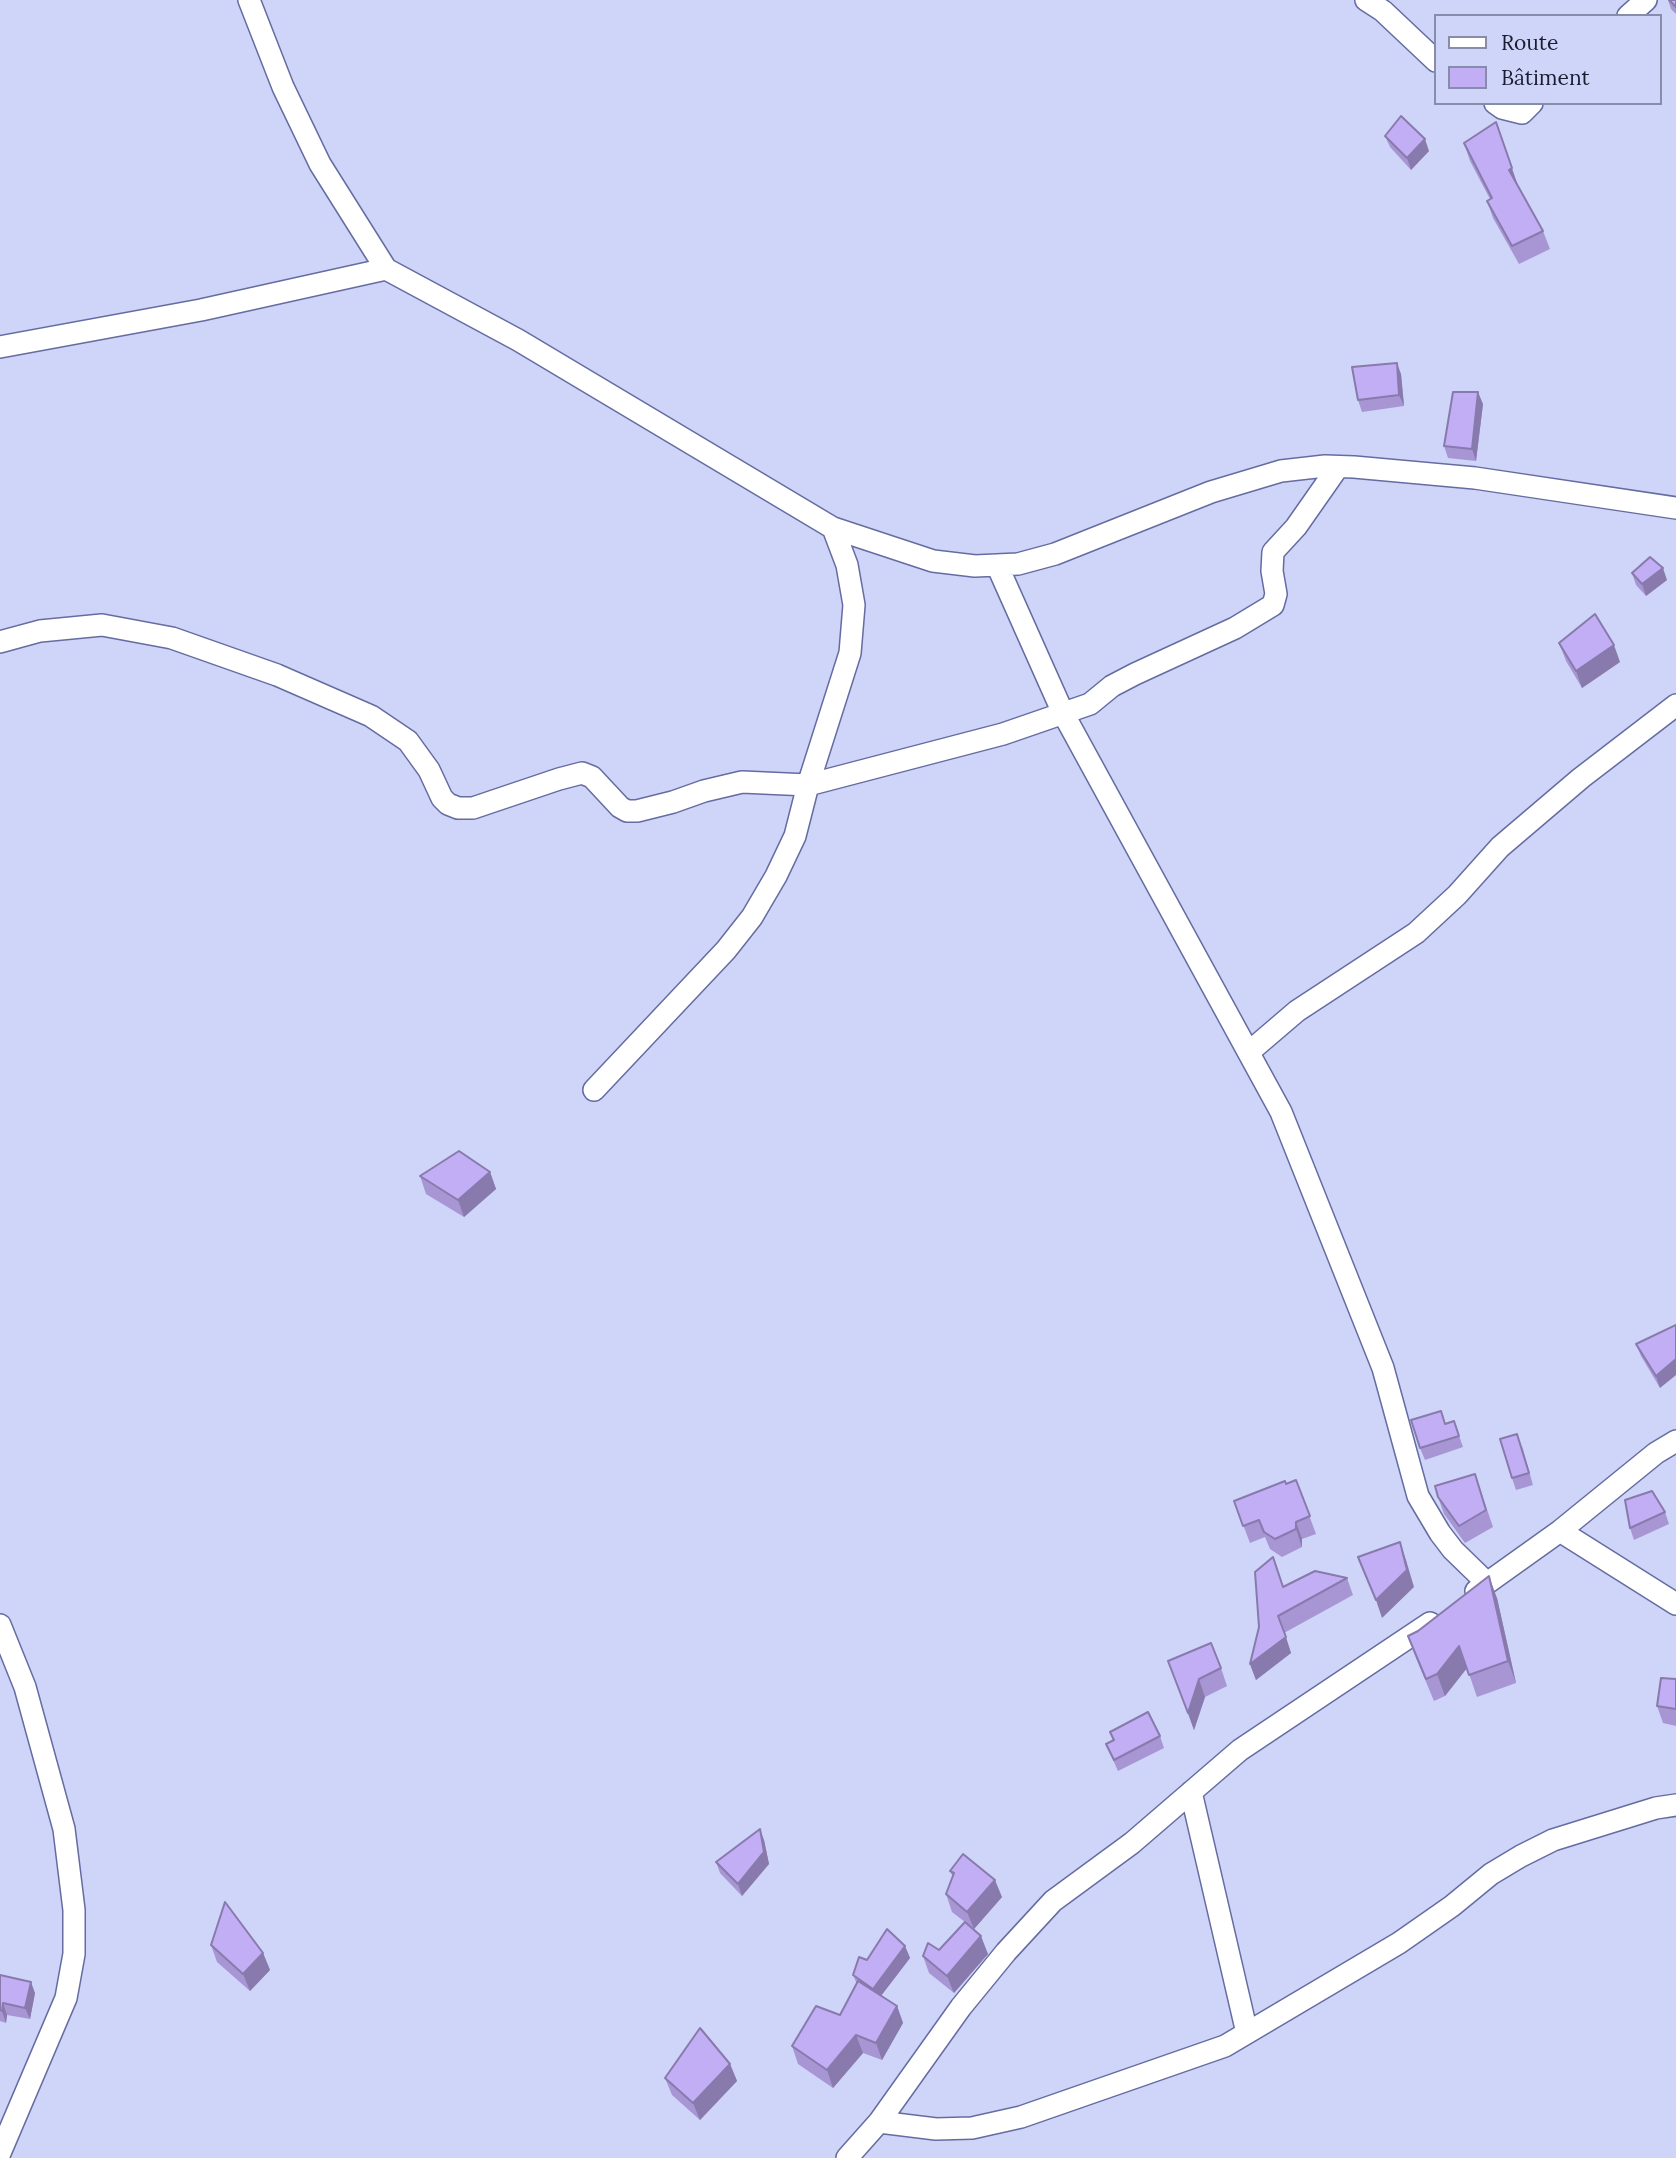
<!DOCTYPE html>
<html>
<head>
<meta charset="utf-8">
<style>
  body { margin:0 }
  #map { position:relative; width:1676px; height:2158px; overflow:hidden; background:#ced5f8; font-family:Lora,serif }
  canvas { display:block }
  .legend { position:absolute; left:1434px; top:14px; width:228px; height:91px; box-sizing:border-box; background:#ced5f8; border:2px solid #868ca9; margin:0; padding:9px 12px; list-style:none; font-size:21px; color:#1b1e33 }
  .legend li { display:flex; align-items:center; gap:14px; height:35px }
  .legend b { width:35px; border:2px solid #868ca9 }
</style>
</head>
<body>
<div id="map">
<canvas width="1676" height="2158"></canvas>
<ul class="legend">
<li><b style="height:9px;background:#fff"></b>Route</li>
<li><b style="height:19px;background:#c2aef5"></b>Bâtiment</li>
</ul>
</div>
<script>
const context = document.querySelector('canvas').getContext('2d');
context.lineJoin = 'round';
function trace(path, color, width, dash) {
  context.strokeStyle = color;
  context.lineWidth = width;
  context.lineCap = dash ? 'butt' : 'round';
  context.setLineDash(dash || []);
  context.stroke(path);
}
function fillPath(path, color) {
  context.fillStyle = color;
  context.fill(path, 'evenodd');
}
const minor = new Path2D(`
  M249,0L283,87L320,164L386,269L518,340L833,528L933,561L975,566L1018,564L1055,554L1211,492L1281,471L1325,466L1354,467L1475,478L1676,508
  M1366,0L1383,11L1436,61
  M1628,16L1646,0
  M1495,103L1502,108L1522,113L1532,103
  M0,347L201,310L386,269
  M997,565L1063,713L1281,1112L1383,1368L1418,1496L1440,1533L1453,1550L1487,1583
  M0,642L40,631L102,625L172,638L277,675L371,716L408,741L429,770L442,798L448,804L458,808H473L559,779L582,773L592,777L620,807L627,811H637L673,802L704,791L742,782L808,785L1003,734L1090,704L1112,686L1135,674L1235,628L1273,605L1276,594L1272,571L1273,552L1296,527L1338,467
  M1249,1052L1297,1011L1416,933L1457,895L1500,847L1581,778L1676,705
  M594,1090L726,950L752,917L776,876L795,836L808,785L850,653L854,605L847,565L833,528
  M1560,1531L1676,1604
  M1476,1591L1560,1531L1656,1453L1676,1441
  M0,1625L25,1687L64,1829L74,1910V1954L66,1998L0,2153
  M1191,1792L1247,2033
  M879,2122L936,2129L972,2128L1021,2117L1225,2046L1399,1943L1452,1906L1491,1874L1521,1856L1553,1840L1656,1808L1676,1805
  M847,2158L879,2122L961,2007L1006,1952L1053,1901L1132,1843L1240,1750L1430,1623`);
trace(minor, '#656ca1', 24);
trace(minor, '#fff', 21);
fillPath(new Path2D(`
  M1668,0H1676V14L1671,9Z
  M1385,136L1429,151L1411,170L1390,147Z
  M1502,140L1518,186L1543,231L1550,249L1519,264L1493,218L1487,201L1490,199L1470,161L1464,143Z
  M1401,374L1404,406L1362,412L1358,400Z
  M1483,404L1476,461L1448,458L1444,446Z
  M1632,573L1667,580L1646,596L1636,585Z
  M1559,643L1620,662L1582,688L1566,661Z
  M490,1172L496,1189L464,1217L426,1194L420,1176Z
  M1676,1325L1660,1388L1641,1356L1636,1344Z
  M1454,1421L1463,1447L1425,1460L1420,1448L1446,1424Z
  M1522,1446L1533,1485L1516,1490L1512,1478Z
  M1475,1474L1493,1527L1465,1543L1444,1514L1438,1497Z
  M1296,1480L1316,1534L1302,1539V1547L1282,1557L1270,1549L1265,1537L1250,1543L1234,1501Z
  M1665,1512L1669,1524L1634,1540L1630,1528Z
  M1347,1578L1353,1595L1284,1633L1291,1653L1256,1680L1250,1664L1283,1586Z
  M1497,1598L1516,1683L1477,1697L1467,1668L1445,1696L1434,1701L1416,1658L1408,1636Z
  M1221,1668L1227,1686L1205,1697L1194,1730L1175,1678Z
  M1676,1679V1726L1663,1723L1657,1706Z
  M1110,1732L1160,1736L1164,1748L1118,1771L1106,1744L1113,1741Z
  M764,1840L769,1864L742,1896L720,1873L716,1862Z
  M950,1871L1002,1897L974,1929L988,1954L954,1993L929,1973L923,1956L939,1950L965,1922L952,1912L946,1894L953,1877Z
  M211,1945L263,1953L270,1970L250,1991L217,1962Z
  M905,1946L910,1958L881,1996L897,2006L903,2023L882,2060L863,2053L833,2088L798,2064L792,2046L840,2015L857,1984L853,1975L867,1960Z
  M0,1975L35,1993L30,2019L7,2015L6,2023L0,2021Z
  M730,2064L737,2081L700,2120L672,2095L665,2078Z`), '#a796d3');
fillPath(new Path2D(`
  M1496,122L1518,186L1509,170Z
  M1425,139L1429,151L1411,170L1407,158Z
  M1397,363L1401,374L1404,406L1399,395Z
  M1478,392L1483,404L1476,461L1472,449Z
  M1663,568L1667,580L1646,596L1642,584Z
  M1614,645L1620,662L1582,688L1576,671Z
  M490,1172L496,1189L464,1217L458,1200Z
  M1676,1359V1375L1660,1388L1656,1376Z
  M1296,1522L1302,1539V1547L1296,1529Z
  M1400,1542L1406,1560L1414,1587L1382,1618L1376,1600Z
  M1489,1576L1497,1598L1516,1683L1508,1661Z
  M1286,1637L1291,1653L1256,1680L1250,1664Z
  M1459,1646L1467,1668L1445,1696L1437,1674Z
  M1199,1679L1205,1697L1194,1730L1188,1713Z
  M760,1829L764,1840L769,1864L742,1896L738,1884Z
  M995,1880L1002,1897L974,1929L967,1912Z
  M981,1936L988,1954L954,1993L947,1976Z
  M905,1946L910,1958L877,2001L873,1989Z
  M263,1953L270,1970L250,1991L243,1974Z
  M31,1982L35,1993L30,2019L25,2008Z
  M3,2003L7,2015L6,2023L2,2011Z
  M897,2006L903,2023L882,2060L876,2043Z
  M856,2035L863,2053L833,2088L827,2070Z
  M730,2064L737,2081L700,2120L693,2103Z`), '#887aac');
const building = new Path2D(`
  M1669,0H1676V7Z
  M1401,116L1425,139L1407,158L1385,136Z
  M1496,122L1512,168L1509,170L1543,231L1512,246L1487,201L1492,198L1464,143Z
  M1397,363L1399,395L1358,400L1352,367Z
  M1453,392H1478L1472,449L1444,446Z
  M1650,557L1663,568L1642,584L1632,573Z
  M1595,614L1614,645L1576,671L1559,643Z
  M459,1151L490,1172L458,1200L420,1176Z
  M1676,1325V1359L1656,1376L1636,1344Z
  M1441,1411L1445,1424L1454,1421L1459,1436L1420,1448L1411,1420Z
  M1517,1434L1529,1473L1512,1478L1500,1439Z
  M1475,1474L1486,1510L1459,1526L1438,1497L1435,1486Z
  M1296,1480L1310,1516L1296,1522V1529L1275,1539L1264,1532L1259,1520L1243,1526L1234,1501L1285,1481L1286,1484Z
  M1652,1491L1665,1512L1630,1528L1625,1500Z
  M1400,1542L1407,1570L1376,1600L1358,1557Z
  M1273,1557L1283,1587L1315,1571L1347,1578L1278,1616L1286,1637L1250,1664L1259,1627L1255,1572Z
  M1489,1576L1508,1661L1469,1675L1459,1646L1437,1674L1426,1679L1408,1636L1418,1631Z
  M1211,1643L1221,1668L1199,1679L1188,1713L1168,1661Z
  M1661,1678L1676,1679V1709L1657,1706Z
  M1148,1712L1160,1736L1114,1760L1106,1744L1114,1740L1110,1732Z
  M760,1829L764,1852L738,1884L716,1862Z
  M963,1854L995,1880L967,1912L946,1894L954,1873L950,1871Z
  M225,1902L263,1953L243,1974L211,1945Z
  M965,1922L981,1936L947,1976L923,1956L928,1943L939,1950Z
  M887,1929L905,1946L873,1989L853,1975L859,1957L867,1960Z
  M0,1975L31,1982L25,2008L3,2003L2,2011L0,2010Z
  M858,1981L897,2006L876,2043L856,2035L827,2070L792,2046L816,2006L840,2015Z
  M700,2028L730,2064L693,2103L665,2078Z`);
fillPath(building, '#c2aef5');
trace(building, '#887aac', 2);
</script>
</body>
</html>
